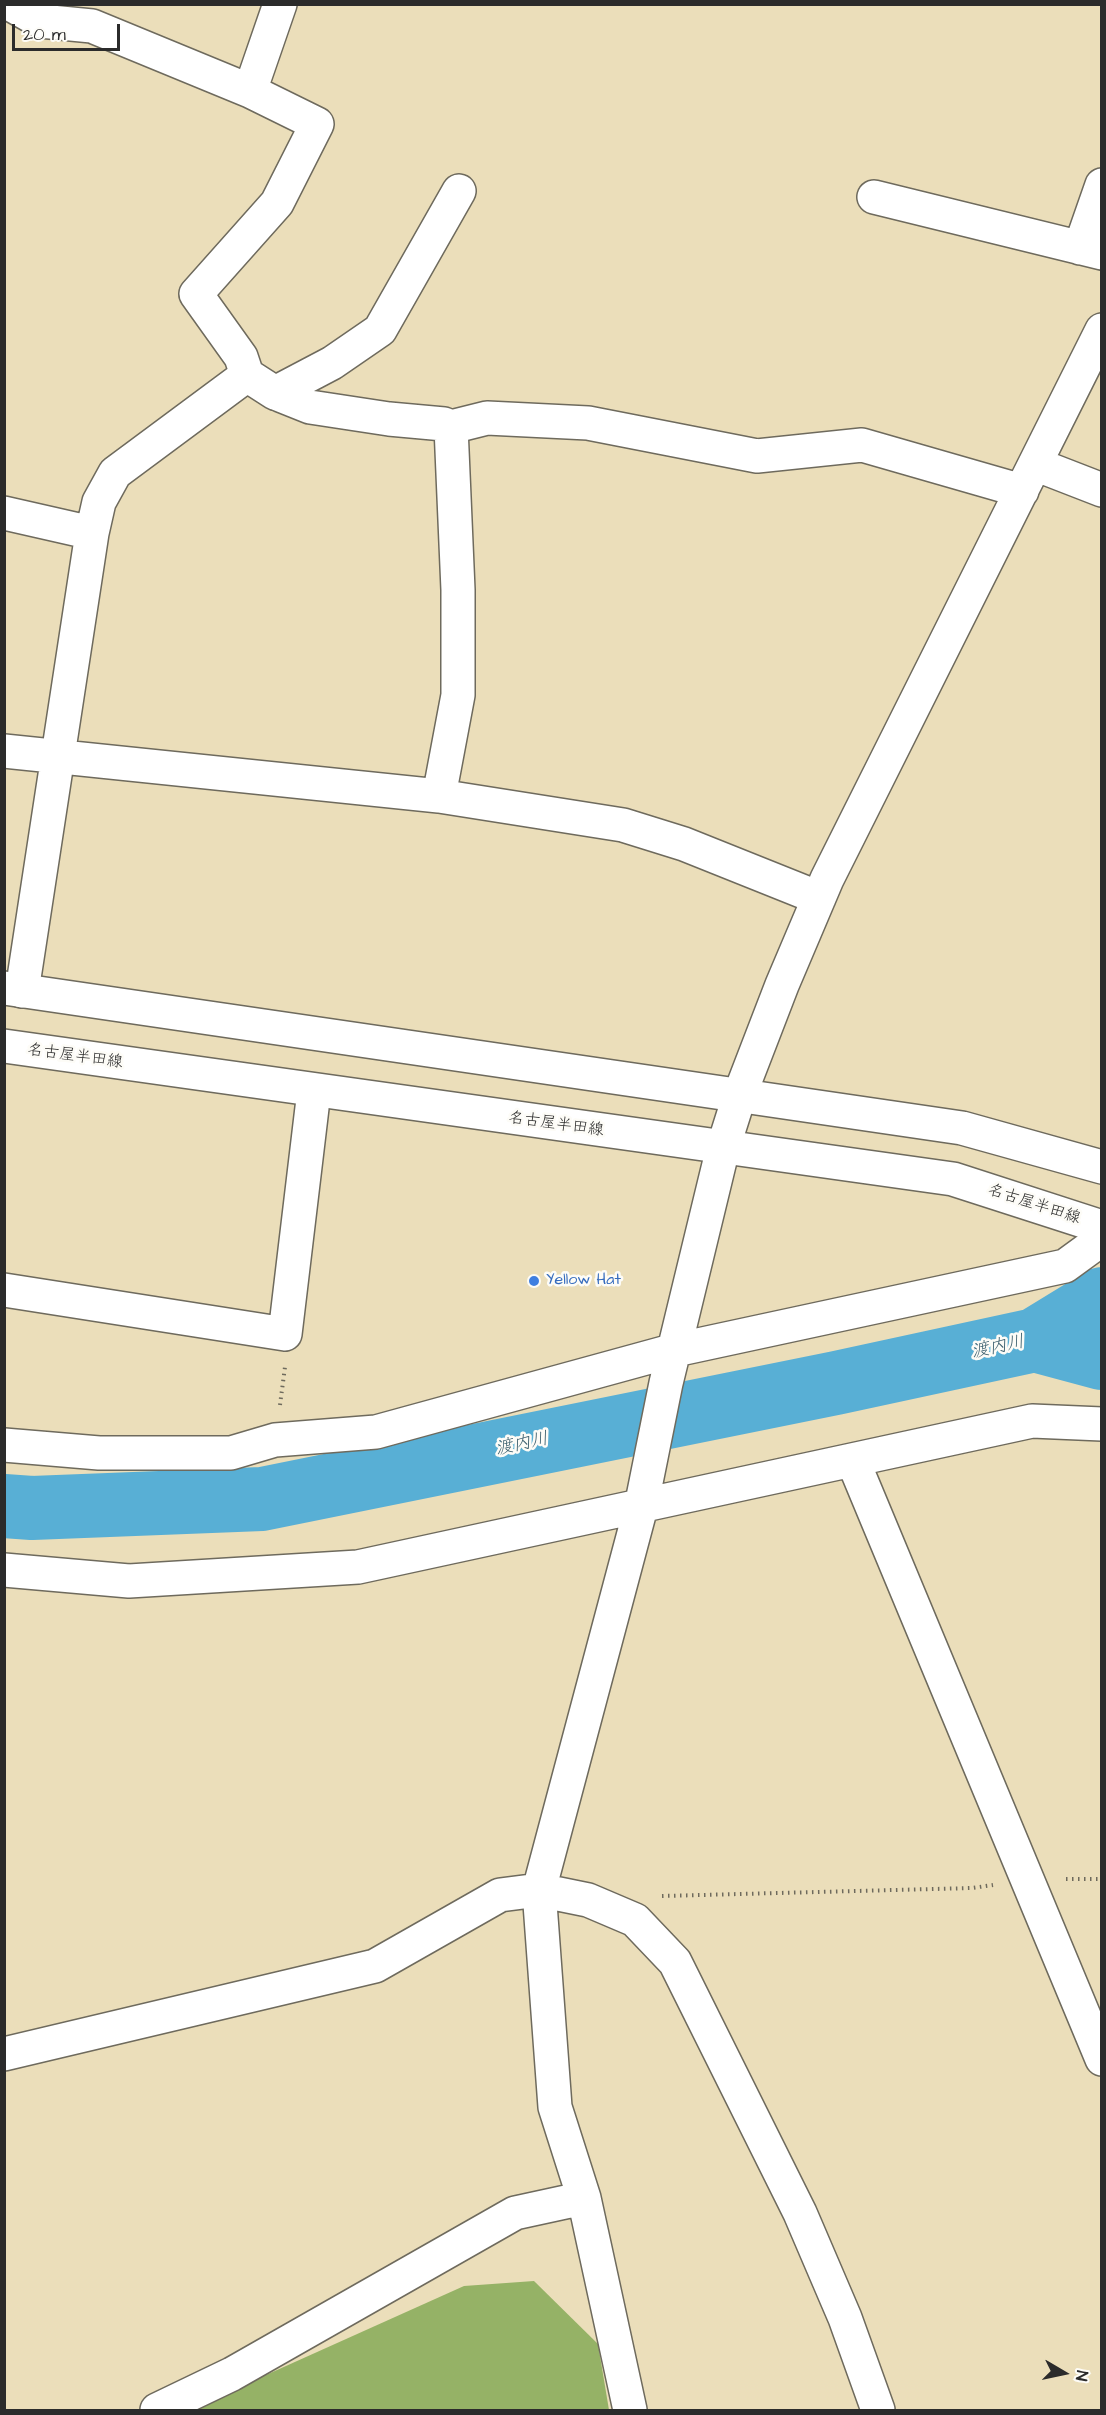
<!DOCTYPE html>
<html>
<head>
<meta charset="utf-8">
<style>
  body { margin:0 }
  #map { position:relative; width:1106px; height:2415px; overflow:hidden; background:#ebdeba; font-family:"Architects Daughter",sans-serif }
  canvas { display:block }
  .frame { position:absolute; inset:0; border:6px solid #2b2b2b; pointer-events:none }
  .north { position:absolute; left:1034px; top:2343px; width:60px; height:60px; -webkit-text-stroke:4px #fdfcf7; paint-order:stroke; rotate:99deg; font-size:16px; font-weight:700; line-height:24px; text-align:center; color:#2b2b2b }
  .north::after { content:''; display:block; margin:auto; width:21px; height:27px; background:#2b2b2b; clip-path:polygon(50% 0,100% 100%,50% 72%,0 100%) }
  .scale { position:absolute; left:12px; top:24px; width:108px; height:27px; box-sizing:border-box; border:3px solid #2b2b2b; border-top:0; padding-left:8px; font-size:18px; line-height:21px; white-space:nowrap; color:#2b2b2b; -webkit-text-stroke:4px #fdfcf7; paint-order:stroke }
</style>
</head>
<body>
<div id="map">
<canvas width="1106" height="2415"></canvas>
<div class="frame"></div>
<div class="north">N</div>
<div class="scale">20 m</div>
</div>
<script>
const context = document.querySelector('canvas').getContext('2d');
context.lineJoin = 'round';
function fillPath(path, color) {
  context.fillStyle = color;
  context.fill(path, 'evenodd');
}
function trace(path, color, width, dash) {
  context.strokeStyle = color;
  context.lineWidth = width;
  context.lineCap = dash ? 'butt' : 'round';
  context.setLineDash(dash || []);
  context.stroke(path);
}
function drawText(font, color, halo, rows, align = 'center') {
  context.font = font + ' "Architects Daughter","Klee One",sans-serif';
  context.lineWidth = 5;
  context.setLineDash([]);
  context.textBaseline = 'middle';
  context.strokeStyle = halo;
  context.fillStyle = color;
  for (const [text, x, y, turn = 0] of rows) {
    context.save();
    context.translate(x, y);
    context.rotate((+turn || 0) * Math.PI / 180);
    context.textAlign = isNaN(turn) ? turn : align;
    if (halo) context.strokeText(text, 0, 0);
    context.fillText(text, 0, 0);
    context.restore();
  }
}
fillPath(new Path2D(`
  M534,2281L598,2344L609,2410H188L464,2286Z`), '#95b266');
trace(new Path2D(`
  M1035,1340L1102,1358
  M4,1506L32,1508L262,1499L836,1383L1035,1340L1102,1299`), '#58afd5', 64);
const minor = new Path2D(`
  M10,4L40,21L92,26L250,91L317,124L277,203L196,294L241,357L247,375L115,473L99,502L92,533L22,991
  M250,91L280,4
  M874,197L1102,253
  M1080,248L1102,185
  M247,375L275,393L332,363L380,330L459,191
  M275,393L310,407L389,419L444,424L451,427
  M1035,464L1102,490
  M4,513L92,533
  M4,751L439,796L623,825L684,844L819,898
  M439,796L458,695V590L451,427L487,418L588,423L757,456L862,445L1022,491
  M4,1290L285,1334L314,1091
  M4,1445L99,1453H231L275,1440L376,1432L675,1350L1065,1266L1102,1239
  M853,1461L1102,2059
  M4,1570L129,1581L358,1567L1032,1421L1102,1424
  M4,2054L375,1966L500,1895L539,1890L588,1900L635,1920L675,1962L800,2213L845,2318L878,2410
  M157,2410L232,2374L515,2213L584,2198
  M630,2410L584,2198L555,2107L539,1890L641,1507L666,1383L723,1148L740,1094L782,985L827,879L1102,330`);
const major = new Path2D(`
  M4,988L962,1128L1102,1167
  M4,1046L953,1179L1102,1227`);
trace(minor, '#6e6a5d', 36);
trace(major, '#6e6a5d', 36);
trace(new Path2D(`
  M280,1405L285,1367
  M1066,1879H1102
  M662,1896L972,1888L993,1885`), '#6e6a5d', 4, [1.5, 4.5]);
trace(minor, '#fff', 33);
trace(major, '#fff', 33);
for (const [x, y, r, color] of [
  [534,1281,6,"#3f7fe0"]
]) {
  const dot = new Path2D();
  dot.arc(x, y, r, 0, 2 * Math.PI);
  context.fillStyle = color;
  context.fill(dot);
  trace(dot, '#fdfcf7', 2);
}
drawText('16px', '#2b2b2b', '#fdfcf7', [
  ["名古屋半田線",75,1057,8],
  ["名古屋半田線",556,1125,8],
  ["名古屋半田線",1034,1205,18]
]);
drawText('16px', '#366cbe', '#fdfcf7', [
  ["Yellow Hat",546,1281]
], 'left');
drawText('italic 18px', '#3d606f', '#fdfcf7', [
  ["渡内川",998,1348,-12],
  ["渡内川",522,1445,-12]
]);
</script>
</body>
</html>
